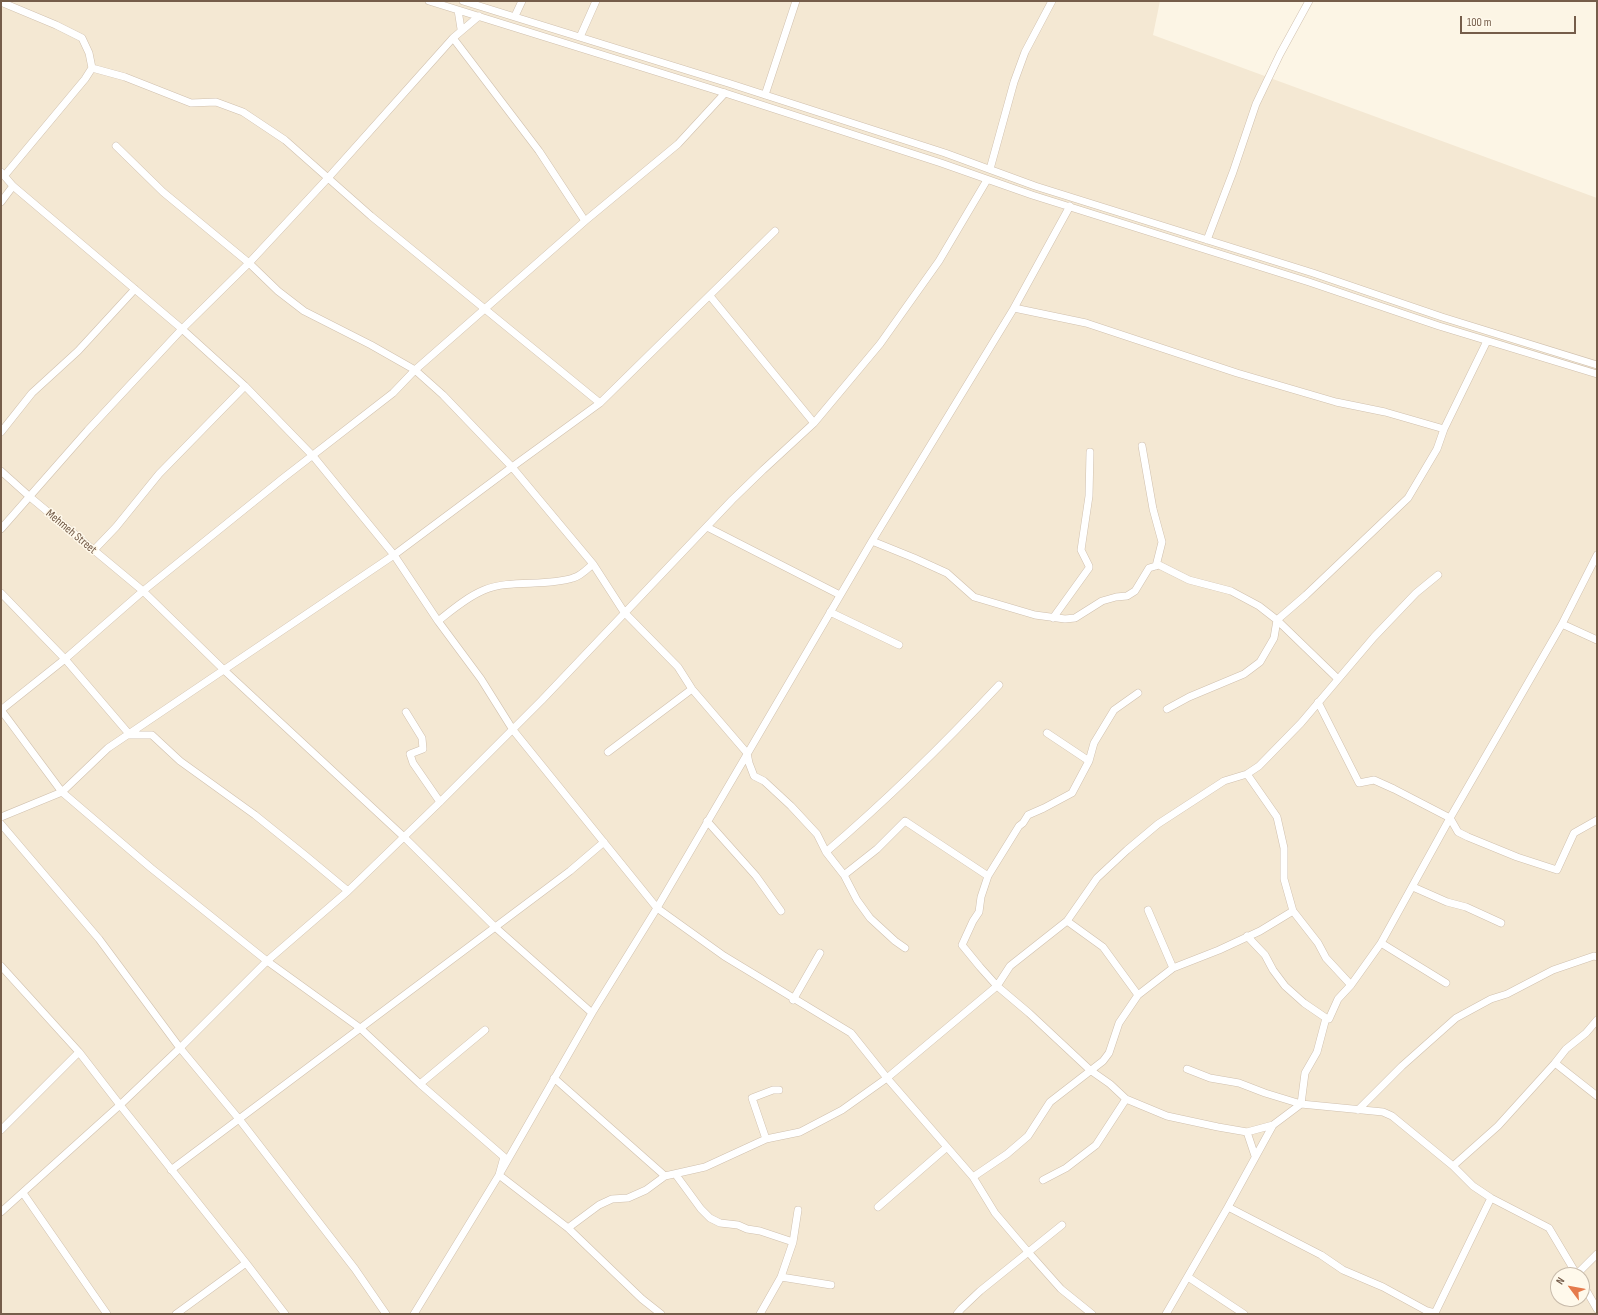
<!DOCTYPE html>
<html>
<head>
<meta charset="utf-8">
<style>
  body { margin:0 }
  #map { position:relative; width:1598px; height:1315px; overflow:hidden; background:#fcf5e5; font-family:"Sofia Sans Condensed",sans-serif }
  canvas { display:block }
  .frame { position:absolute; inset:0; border:2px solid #755d4a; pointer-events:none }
  .north { position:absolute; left:1550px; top:1267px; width:40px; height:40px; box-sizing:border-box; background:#fff9eb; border:1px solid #c8bbab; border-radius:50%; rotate:302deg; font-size:11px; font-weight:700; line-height:16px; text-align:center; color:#755d4a }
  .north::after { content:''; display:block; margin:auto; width:14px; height:18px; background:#e57a4b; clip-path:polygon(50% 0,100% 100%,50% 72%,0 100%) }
  .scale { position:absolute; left:1460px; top:16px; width:116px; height:18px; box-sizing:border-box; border:2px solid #755d4a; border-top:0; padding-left:5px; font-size:12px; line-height:14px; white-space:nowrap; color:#755d4a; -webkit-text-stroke:3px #fff9eb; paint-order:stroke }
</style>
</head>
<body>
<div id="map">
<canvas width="1598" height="1315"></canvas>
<div class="frame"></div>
<div class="north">N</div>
<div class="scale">100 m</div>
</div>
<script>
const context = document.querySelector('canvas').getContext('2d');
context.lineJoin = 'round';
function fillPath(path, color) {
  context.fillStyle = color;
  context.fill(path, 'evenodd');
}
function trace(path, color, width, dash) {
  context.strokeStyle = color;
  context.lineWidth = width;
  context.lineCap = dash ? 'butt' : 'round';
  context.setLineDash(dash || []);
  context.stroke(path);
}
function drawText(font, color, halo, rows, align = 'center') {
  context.font = font + ' "Sofia Sans Condensed",sans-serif';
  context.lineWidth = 3;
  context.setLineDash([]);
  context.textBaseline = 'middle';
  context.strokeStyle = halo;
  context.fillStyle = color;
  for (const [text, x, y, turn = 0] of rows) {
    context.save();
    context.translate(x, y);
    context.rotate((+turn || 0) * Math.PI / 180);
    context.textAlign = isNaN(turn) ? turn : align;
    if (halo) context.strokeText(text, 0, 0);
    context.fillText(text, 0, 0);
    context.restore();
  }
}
fillPath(new Path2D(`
  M1,1H1160L1153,35L1597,198V1314H1ZM1558,1275H1582V1299H1558Z`), '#f4e8d3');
const minor = new Path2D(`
  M429,1L725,93L941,163L1032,195L1309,282L1439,326L1597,374
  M463,1L728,83L945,153L1035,186L1313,273L1442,317L1597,365
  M1,2L56,25L82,38L89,53L92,68L85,79L5,175
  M458,10L461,29
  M515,16L522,1
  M580,37L596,1
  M453,38L539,151L585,221
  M92,68L125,77L191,103L216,102L243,112L285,140L371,216L600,403
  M765,95L796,1
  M116,146L163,192L249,263L278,291L304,311L371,345L415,370L443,395L512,467L593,564L624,612L678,667L692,689L747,753L749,763L754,776L764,781L791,806L817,834L826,852L844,875L857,900L870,918L895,941L905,948
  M990,169L1014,82L1025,52L1052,1
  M1,172L13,186L182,329L245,386L313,456L394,555L438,621L481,679L513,730L657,908L724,956L851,1033L887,1078L973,1177L995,1213L1029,1253L1061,1289L1092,1314
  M1,202L13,186
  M1207,240L1233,172L1256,104L1280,54L1309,1
  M710,296L814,423
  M1014,308L1086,323L1237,373L1336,402L1385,412L1444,429
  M1,432L32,393L78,351L135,289
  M1142,446L1153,509L1162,542L1156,566
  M1,471L30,497L143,591L225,671L404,837L495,927L592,1013
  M707,527L840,595
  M1,529L88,430L182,329L249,263L328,178L453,38L479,16
  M872,541L914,558L947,573L974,597L1035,615L1065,619L1075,618L1102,601L1116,597L1127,596L1135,591L1149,568L1159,565L1189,580L1231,591L1259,606L1277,620L1338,679
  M94,550L116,527L159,474L245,386
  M1,593L65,659L130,735H152L180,761L255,815L306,856L348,891
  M830,612L899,645
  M1053,618L1089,568V566L1081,550L1089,496L1090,452
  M438,621C452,610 467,597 484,590C510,579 546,587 573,578C581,576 587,569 593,564
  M1562,624L1597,640
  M1138,693L1114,710L1094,743L1089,761L1072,793L1044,808L1028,815L1023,823L1019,826L988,876L981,897L979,912L973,921L962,945L980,967L997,986L1029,1013L1090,1070L1110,1084L1126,1099L1167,1116L1218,1127L1247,1132L1273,1125
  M1318,702L1359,783L1374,780L1394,789L1450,818L1458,832L1468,837L1517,857L1557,870L1574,833L1597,820
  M1167,709L1189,697L1244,674L1260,662L1274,638L1277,620L1306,595L1408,498L1437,449L1444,429L1487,341
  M1,710L65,659L143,591L282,479L393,393L415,370L585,221L678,144L725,93
  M1,710L62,792L151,868L267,961L360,1028L420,1084L504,1157L499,1175L568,1228L642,1299L661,1314
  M406,712L422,738L423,749L410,754L413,763L440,802
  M1047,733L1089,761
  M608,752L692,689
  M1247,774L1277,817L1284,848V879L1293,911L1318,943L1326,958L1351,985
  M1,817L62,792L108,748L394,555L512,467L600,403L775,231
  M707,821L756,876L781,911
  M1,824L99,939L180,1048L239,1119L355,1269L386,1314
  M826,852C887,800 944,744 999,685
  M844,875L877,849L905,821L988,876
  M1413,887L1447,902L1466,907L1501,923
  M1148,910L1173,968
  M1067,921L1103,947L1138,995
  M1247,936L1265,955L1273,970L1285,986L1304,1003L1326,1018
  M1381,943L1446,983
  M1,966L79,1052L120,1105L246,1263L285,1314
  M793,1000L820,953
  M1555,1063L1597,1096
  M1187,1069L1210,1078L1239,1083L1265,1093L1301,1104L1383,1112L1392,1116L1453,1166L1473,1186L1491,1198L1549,1228L1577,1275
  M554,1078L665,1176
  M420,1084L485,1030
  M1358,1110L1402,1066L1456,1018L1491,999L1507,994L1553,970L1594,956L1597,957
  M1,1130L79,1052
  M1247,1132L1255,1156
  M766,1139L752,1098L773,1090H779
  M1453,1166L1498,1126L1555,1063L1566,1049L1586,1033L1597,1020
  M171,1170L570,871L604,842
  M676,1175L701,1209L710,1218L720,1223L738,1225L747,1229L760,1231L793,1242
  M973,1177L1007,1154L1028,1136L1050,1102L1103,1061L1109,1053L1119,1023L1138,995L1173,968L1219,950L1260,931L1293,911
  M1043,1180L1066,1168L1096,1145L1126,1099
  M23,1193L107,1314
  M878,1207L947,1147
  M1228,1207L1321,1255L1343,1270L1383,1287L1427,1311L1435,1313L1491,1198
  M1,1212L120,1105L180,1048L267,961L348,891L440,802L542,700L732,500L763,470L814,423L880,344L939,261L987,180
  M568,1228L599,1205L612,1199L628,1198L646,1190L665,1176L705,1167L766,1139L800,1132L842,1110L887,1078L997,986L1010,966L1067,921L1097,878L1127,850L1158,824L1224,781L1247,774L1259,766L1301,723L1374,637L1416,593L1438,575
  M1577,1274L1597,1254
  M781,1277L831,1285
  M1188,1277L1244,1314
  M1582,1283L1597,1309
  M176,1314L246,1263
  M414,1314L499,1175L592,1013L657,908L872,541L1014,308L1070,206
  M760,1314L781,1277L793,1242L798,1210
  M957,1314L961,1309L980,1291L1062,1225
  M1166,1314L1228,1207L1273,1125L1301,1104L1305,1073L1317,1052L1326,1018L1329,1019L1338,999L1351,985L1381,943L1450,818L1562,624L1597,555`);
trace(minor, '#d0c0ae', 8);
trace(minor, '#fff', 7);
drawText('12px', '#755d4a', '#fff9eb', [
  ["Mehmeh Street",71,532,40]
]);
</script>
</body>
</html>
